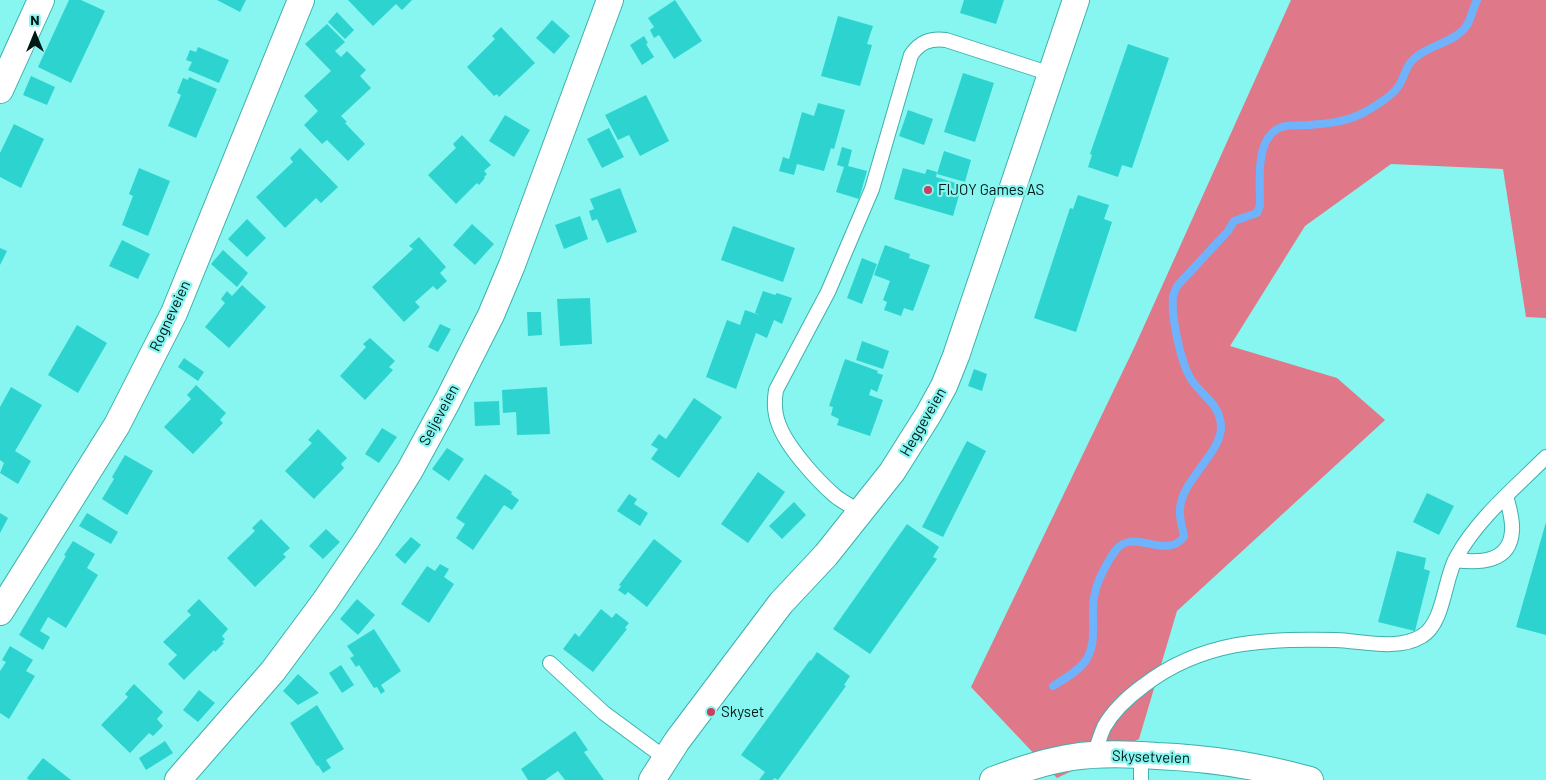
<!DOCTYPE html>
<html>
<head>
<meta charset="utf-8">
<style>
  body { margin:0 }
  #map { position:relative; width:1546px; height:780px; overflow:hidden; background:#87f5f0; font-family:Barlow,sans-serif }
  canvas { display:block }
  .north { position:absolute; left:10px; top:10px; width:50px; height:50px; -webkit-text-stroke:4px #87f5f0; paint-order:stroke; rotate:0deg; font-size:14px; font-weight:700; line-height:20px; text-align:center; color:#011716 }
  .north::after { content:''; display:block; margin:auto; width:18px; height:22px; background:#011716; clip-path:polygon(50% 0,100% 100%,50% 72%,0 100%) }
</style>
</head>
<body>
<div id="map">
<canvas width="1546" height="780"></canvas>
<div class="north">N</div>
</div>
<script>
const context = document.querySelector('canvas').getContext('2d');
context.lineJoin = 'round';
function fillPath(path, color) {
  context.fillStyle = color;
  context.fill(path, 'evenodd');
}
function trace(path, color, width, dash) {
  context.strokeStyle = color;
  context.lineWidth = width;
  context.lineCap = dash ? 'butt' : 'round';
  context.setLineDash(dash || []);
  context.stroke(path);
}
function drawText(font, color, halo, rows, align = 'center') {
  context.font = font + ' Barlow,sans-serif';
  context.lineWidth = 4.5;
  context.setLineDash([]);
  context.textBaseline = 'middle';
  context.strokeStyle = halo;
  context.fillStyle = color;
  for (const [text, x, y, turn = 0] of rows) {
    context.save();
    context.translate(x, y);
    context.rotate((+turn || 0) * Math.PI / 180);
    context.textAlign = isNaN(turn) ? turn : align;
    if (halo) context.strokeText(text, 0, 0);
    context.fillText(text, 0, 0);
    context.restore();
  }
}
fillPath(new Path2D(`
  M1291,0H1546V318L1526,317L1503,169L1391,164L1305,226L1230,346L1337,378L1385,420L1177,611L1139,739L1057,778L971,687L1135,346Z`), '#df7888');
trace(new Path2D(`
  M1053,686C1064,679 1079,671 1086,660C1099,640 1089,615 1095,593C1098,578 1107,563 1115,551C1133,526 1164,561 1184,537C1183,528 1179,519 1180,510C1180,481 1222,453 1221,426C1220,405 1204,397 1193,382C1181,366 1171,317 1173,297C1173,294 1176,290 1177,286L1228,231L1234,221L1257,213L1260,205C1260,186 1257,154 1268,138C1279,122 1292,126 1309,125C1322,124 1338,123 1351,118C1364,114 1390,98 1398,87C1403,80 1405,70 1410,63C1424,45 1455,44 1467,25C1471,18 1473,8 1477,0`), '#6fb3fd', 8);
fillPath(new Path2D(`
  M69,0H81L105,11L71,83L38,67Z
  M217,0H246L240,12Z
  M348,0H412L402,10L396,4L373,26Z
  M675,0L702,41L674,59L659,35L654,38L650,30L654,27L648,18Z
  M964,0H1004L996,24L960,13Z
  M337,12L354,30L345,39L328,22Z
  M838,16L873,26L867,44L872,45L860,86L821,76Z
  M552,20L570,36L554,54L536,38Z
  M327,24L345,42L335,51L341,57L347,51L366,70L360,76L371,88L341,116L347,122L345,123L365,144L348,161L327,140L322,144L304,125L318,111L304,96L331,71L305,44Z
  M501,27L535,63L499,97L497,94L494,96L467,67L495,39L492,36Z
  M644,36L648,43L646,44L654,57L642,65L630,45Z
  M1128,44L1169,58L1132,168L1122,165L1118,177L1088,167L1092,155L1090,154Z
  M198,47L229,60L219,83L188,70L192,62L186,60L190,50L196,52Z
  M963,73L994,83L975,142L944,132Z
  M31,76L55,87L47,105L23,95Z
  M189,77L217,89L196,138L168,126L181,95L177,93L183,78L188,80Z
  M646,95L669,141L640,156L629,135L618,140L605,115Z
  M818,103L845,110L834,149L831,148L824,171L797,164L794,175L779,171L783,157L789,159L802,112L814,116Z
  M908,110L933,119L924,145L899,136Z
  M505,115L530,130L514,157L489,141Z
  M14,124L44,139L21,188L0,177V153Z
  M609,128L624,157L602,168L587,139Z
  M462,135L491,165L484,171L487,174L484,177L485,178L479,185L477,183L456,204L428,175L456,148L453,144Z
  M842,147L852,150L848,166L867,171L859,199L836,192L844,167L837,165Z
  M300,148L338,187L321,203L316,198L285,228L256,197L293,162L290,158Z
  M944,151L971,160L965,182L937,174Z
  M139,168L170,181L148,236L122,225L133,196L129,194Z
  M903,168L925,174L927,169L937,172L936,177L962,185L953,216L894,199Z
  M620,188L637,232L607,243L597,219L592,221L589,211L594,209L590,199Z
  M1078,195L1109,205L1104,219L1112,222L1076,332L1034,318L1070,208L1073,209Z
  M580,216L588,239L564,249L555,225Z
  M247,219L266,238L247,257L228,239Z
  M472,224L494,244L475,265L453,245Z
  M733,226L795,248L783,282L721,260Z
  M419,237L446,267L440,273L447,281L437,290L433,286L415,302L420,307L404,322L372,287L413,249L409,246Z
  M122,240L150,254L138,279L109,266Z
  M885,245L910,254L909,258L930,265L913,311L904,308L901,316L884,310L887,302L883,300L890,281L874,275Z
  M0,248L7,251L0,265Z
  M223,250L248,273L237,287L211,264Z
  M862,258L877,264L862,304L847,298Z
  M242,285L266,307L229,348L205,327L225,303L221,299L227,291L232,296Z
  M763,291L775,295L777,293L792,298L782,324L774,320L767,338L756,333L736,389L706,377L727,320L740,325L745,310L762,316L755,313Z
  M590,298L592,344L560,346L557,299Z
  M527,312H541L542,335L528,336Z
  M440,324L451,329L438,352L428,347Z
  M77,325L107,343L78,393L48,375Z
  M370,338L395,361L389,367L393,370L365,400L340,376L366,347L363,344Z
  M862,341L889,351L883,369L856,360Z
  M184,358L204,372L198,381L178,367Z
  M845,359L878,371L877,373L883,375L877,392L871,389L869,395L883,400L870,436L837,425L839,419L831,415L833,407L829,406Z
  M974,369L987,374L982,391L968,386Z
  M196,385L226,413L220,420L223,423L193,454L164,427L191,399L187,395Z
  M11,387L42,405L15,451L31,461L18,484L0,473L4,463L0,460V407Z
  M547,387L550,434L517,435L516,412L503,413L502,390Z
  M694,398L722,417L679,478L651,459L658,449L651,445L659,434L666,439Z
  M499,401L500,425L475,426L474,402Z
  M382,428L397,437L379,463L365,454Z
  M318,429L347,458L341,464L344,468L314,499L285,471L312,443L308,440Z
  M967,441L986,451L943,537L922,527Z
  M447,448L464,459L449,481L432,469Z
  M125,455L153,471L127,515L102,499L114,479L112,477Z
  M758,472L785,492L748,543L721,524Z
  M485,474L512,492L511,494L519,500L512,510L504,505L473,550L456,538L465,524L456,518Z
  M1427,493L1454,506L1439,535L1413,522Z
  M629,494L637,499L634,504L648,513L640,526L617,511Z
  M794,502L806,515L782,539L769,526Z
  M0,513L8,518L0,533Z
  M87,513L118,532L111,544L79,526Z
  M261,519L290,548L283,554L286,557L255,587L227,558L255,531L252,528Z
  M1546,522V635L1516,627Z
  M907,524L939,547L933,557L937,559L870,654L833,629Z
  M326,529L340,542L323,559L309,546Z
  M411,537L421,545L405,564L395,555Z
  M654,539L682,561L647,607L628,592L625,595L618,590L621,586L619,585Z
  M73,541L95,554L87,568L98,575L66,628L48,617L40,631L50,637L43,650L19,635L66,556L64,555Z
  M1397,551L1426,558L1424,569L1430,571L1415,631L1378,622Z
  M440,564L449,569L444,577L454,584L429,623L401,604L427,566L435,571Z
  M199,599L228,629L222,636L225,639L222,642L224,643L215,652L214,650L184,680L168,664L177,655L163,642L191,615L187,611Z
  M357,599L375,615L358,635L340,619Z
  M601,609L612,618L616,613L629,623L625,628L627,629L593,672L563,649L575,633L579,637Z
  M374,629L401,671L381,685L385,691L381,694L377,687L374,688L359,665L356,667L350,658L354,656L347,646Z
  M10,646L33,660L26,671L35,676L9,719L0,713V671L6,662L2,660Z
  M817,652L850,676L844,685L846,686L778,780L774,778L773,780H759L765,772L741,755L810,660L811,661Z
  M341,665L354,685L342,693L329,673Z
  M298,674L319,693L298,705L283,691Z
  M134,684L163,712L157,719L163,726L153,736L149,733L130,753L101,725L128,697L125,694Z
  M199,690L215,703L198,722L183,710Z
  M317,705L344,749L326,760L331,768L323,773L318,765L317,766L290,723Z
  M575,731L588,750L584,752L604,780H565L558,771L545,780H528L521,769Z
  M165,741L173,753L146,770L139,758Z
  M43,758L71,780H29L27,778Z`), '#2dd4cf');
const service = new Path2D(`
  M860,512C852,506 842,502 834,495C816,479 787,447 779,425C774,413 774,402 776,390L828,292L872,189L911,55C920,42 930,38 946,40L1051,74
  M1455,560C1479,563 1510,563 1512,531C1513,519 1509,507 1506,496
  M550,663L604,713L665,758
  M1141,755V780
  M1094,756C1097,746 1100,736 1104,727C1113,711 1128,697 1143,686C1201,641 1265,638 1336,640C1362,641 1398,651 1422,636C1444,623 1444,580 1456,558C1477,519 1515,488 1546,457`);
const minor = new Path2D(`
  M0,90L41,0
  M0,612L117,425L174,313L301,0
  M178,780L273,671L325,601L367,539L410,470L447,402L491,315L512,265L610,0
  M652,780L677,741L781,603L826,555L892,472L928,415L944,386L956,356L1076,0
  M993,780C1019,770 1046,761 1073,757C1100,753 1129,754 1157,756C1209,758 1259,766 1310,780`);
trace(service, '#3eb1ad', 16);
trace(minor, '#3eb1ad', 28);
trace(service, '#fff', 14);
trace(minor, '#fff', 26);
for (const [x, y, r, color] of [
  [928,190,5,"#cd3e5e"],
  [711,712,5,"#cd3e5e"]
]) {
  const dot = new Path2D();
  dot.arc(x, y, r, 0, 2 * Math.PI);
  context.fillStyle = color;
  context.fill(dot);
  trace(dot, '#87f5f0', 2);
}
drawText('15px', '#011716', '#87f5f0', [
  ["FIJOY Games AS",938,190],
  ["Skyset",721,712]
], 'left');
drawText('15px', '#011716', '#87f5f0', [
  ["Rogneveien",170,316,-65],
  ["Seljeveien",439,415,-62],
  ["Heggeveien",923,422,-60],
  ["Skysetveien",1151,757,2]
]);
</script>
</body>
</html>
